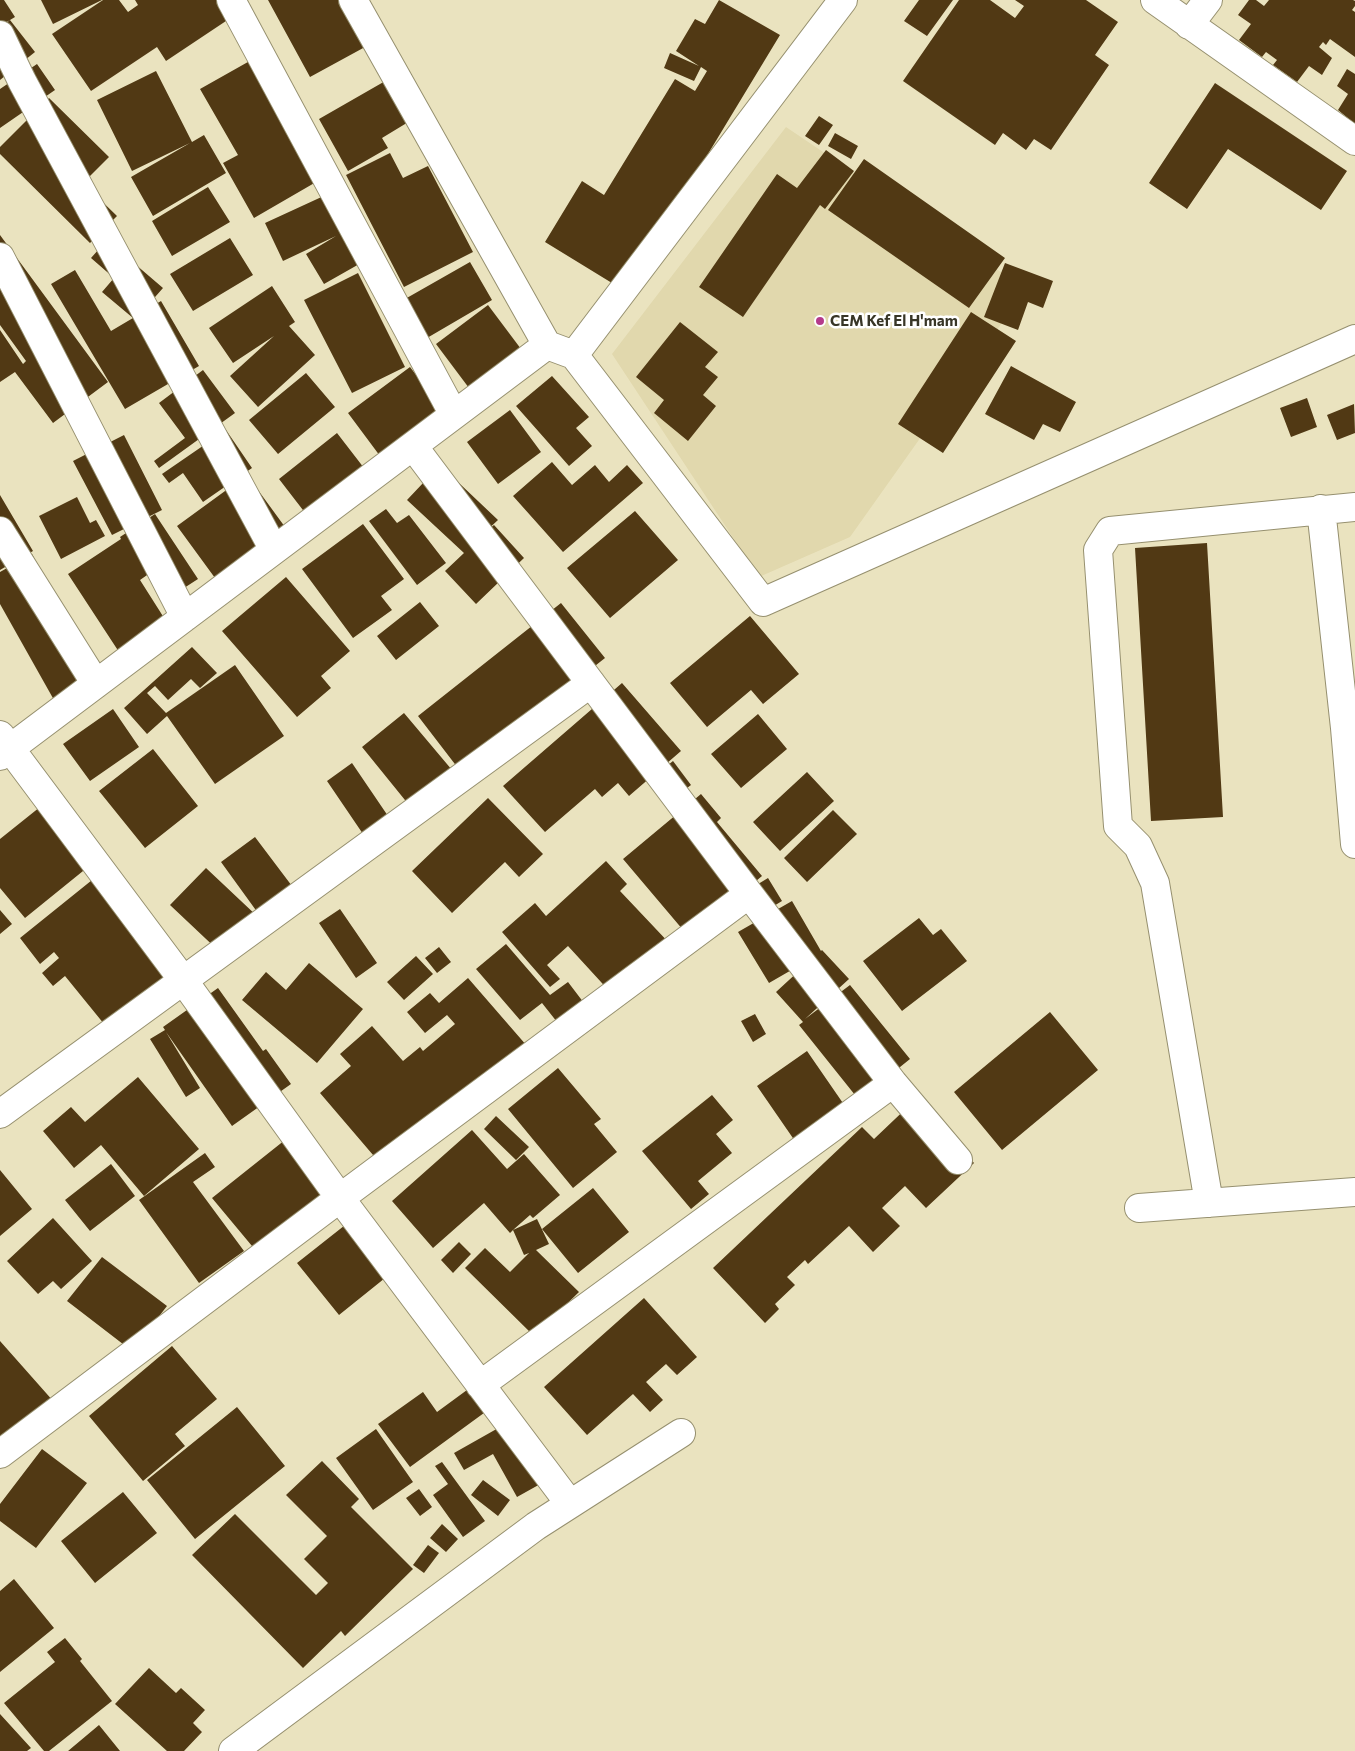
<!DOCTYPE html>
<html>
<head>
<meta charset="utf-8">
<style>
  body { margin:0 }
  canvas { display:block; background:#eae3bf }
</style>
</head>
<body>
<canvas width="1355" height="1751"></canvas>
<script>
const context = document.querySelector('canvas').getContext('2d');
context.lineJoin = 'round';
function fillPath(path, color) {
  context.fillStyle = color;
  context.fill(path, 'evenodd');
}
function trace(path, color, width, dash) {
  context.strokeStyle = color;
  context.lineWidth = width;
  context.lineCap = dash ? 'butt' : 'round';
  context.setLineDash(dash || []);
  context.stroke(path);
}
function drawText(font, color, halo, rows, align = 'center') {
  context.font = font + ' Commissioner,sans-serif';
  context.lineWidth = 5;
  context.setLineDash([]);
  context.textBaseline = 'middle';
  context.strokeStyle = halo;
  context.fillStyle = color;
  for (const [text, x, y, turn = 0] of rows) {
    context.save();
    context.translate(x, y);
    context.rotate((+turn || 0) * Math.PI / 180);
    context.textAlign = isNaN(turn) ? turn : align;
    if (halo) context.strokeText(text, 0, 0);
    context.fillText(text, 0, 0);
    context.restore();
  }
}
fillPath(new Path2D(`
  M786,127L1026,289L850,537L759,577L612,354Z`), '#e1d8ad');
fillPath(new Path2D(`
  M0,0H4L15,17L0,26Z
  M41,0H102L53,24Z
  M103,0H119L128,12L138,5L135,0H229L238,13L166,61L157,47L91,91L52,34Z
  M268,0H353L376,41L310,77Z
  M719,0L780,35L625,291L545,242L582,181L604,195L675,79L695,91L707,71L701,67L694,81L664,68L670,53L699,66L676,51L695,19L705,24Z
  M919,0H953L927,36L904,21Z
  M959,0H990L1015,18L1024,6L1015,0H1086L1118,22L1095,55L1109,65L1051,150L1034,139L1026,150L1003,133L995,145L903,81Z
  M1249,0H1256L1264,6L1269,0H1353L1355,1V6L1352,10L1355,12V57L1330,39L1326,45L1323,42L1319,47L1332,58L1322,75L1309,66L1297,82L1273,65L1277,60L1266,52L1262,57L1239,40L1251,24L1238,15Z
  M10,20L35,52L0,80V28Z
  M255,58L323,178L254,218L223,163L238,155L200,89Z
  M37,64L55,90L0,128V89Z
  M1347,69L1355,74V124L1338,110L1348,94L1337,86Z
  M156,71L192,142L204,135L226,173L153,216L131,177L190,143L132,171L97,100Z
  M387,80L410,121L382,138L388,148L348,171L319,119Z
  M1215,83L1347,171L1321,210L1228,149L1187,209L1149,183Z
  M49,98L109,157L83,183L117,216L90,243L0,154V147Z
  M819,116L833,125L819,145L805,136Z
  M835,133L858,146L851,159L828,146Z
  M826,150L854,171L825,209L820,205L743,317L699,287L777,174L797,188Z
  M390,153L403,178L428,166L473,252L404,287L346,175Z
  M864,159L1005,258L969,308L828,210Z
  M208,187L230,222L172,256L152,221Z
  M328,194L361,263L324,284L306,254L336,236L283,261L265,223Z
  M0,235L108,382L53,423L15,372L0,382V330L23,364L26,361L0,325Z
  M230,238L253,275L193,311L170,274Z
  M107,240L163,288L141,313L161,301L199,366L125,409L51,284L75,270L111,331L133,318L102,292L114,278L91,258Z
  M470,262L492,300L427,338L405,299Z
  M1005,263L1053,281L1043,308L1028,302L1018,330L984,317Z
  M358,273L405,367L352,393L304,300Z
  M272,286L295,322L289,326L315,355L258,407L230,376L274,336L233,363L209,328Z
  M488,305L524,353L472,392L436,344Z
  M971,312L1016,341L943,453L898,424Z
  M680,322L718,352L705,367L718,377L703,395L716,406L688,441L654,413L664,400L636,377Z
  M1011,366L1076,402L1060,432L1043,424L1034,440L985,414Z
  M410,367L443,410L380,456L348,413Z
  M203,370L235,413L159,468L154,461L185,438L159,403Z
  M306,373L335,407L278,454L249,420Z
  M552,376L589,417L576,428L592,446L569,466L516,406Z
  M1307,398L1317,427L1291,437L1280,408Z
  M1354,404L1355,433L1337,440L1327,415Z
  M510,410L541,452L498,484L467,442Z
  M226,430L252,468L203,502L183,473L169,483L162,474Z
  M337,433L364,468L306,514L279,479Z
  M124,435L162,510L112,535L73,461Z
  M552,462L572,485L595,465L609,482L627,465L643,483L563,552L513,496Z
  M440,465L498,520L484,533L494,525L524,558L476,604L445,571L464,553L407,500Z
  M247,475L285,527L215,578L177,526Z
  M0,495L33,551L0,570Z
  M77,497L90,523L96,520L105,536L61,559L39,516Z
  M386,509L397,523L409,515L446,563L417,585L369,521Z
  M635,511L678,560L610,618L567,568Z
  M155,514L198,579L167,599L150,573L140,580L166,621L119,652L68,574L121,539L120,537Z
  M363,524L404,579L381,596L392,610L353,638L302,569Z
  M1207,543L1223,817L1151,821L1135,548Z
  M32,554L99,675L54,700L0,604V572Z
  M286,577L350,651L321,676L331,688L297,717L222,631Z
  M420,602L439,626L396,660L377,636Z
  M561,603L605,658L461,772L418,716Z
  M750,616L799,674L763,704L751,690L707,727L670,683Z
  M192,647L217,673L200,688L191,679L168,700L155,686L147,693L166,713L235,665L284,736L215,784L167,716L147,734L124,708Z
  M622,683L681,751L629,796L618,783L602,797L595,789L545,832L503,786Z
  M113,709L139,747L90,781L63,744Z
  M404,713L452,770L409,805L362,747Z
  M758,714L787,749L741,788L711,754Z
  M153,749L198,806L145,848L99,791Z
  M673,761L691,785L665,805L647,782Z
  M352,763L388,816L363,834L327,781Z
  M807,772L834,801L780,851L753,822Z
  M701,794L721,818L717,822L762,876L689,937L623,859Z
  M488,798L543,854L519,877L505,862L452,913L412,871Z
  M40,807L104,854L25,918L0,888V839Z
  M833,810L857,834L807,882L784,858Z
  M255,837L298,894L263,920L221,862Z
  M606,861L627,884L620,891L672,946L612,994L568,946L547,965L560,979L550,987L502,932L535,903L546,916Z
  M206,868L258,917L223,955L170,905Z
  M102,872L186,975L113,1035L65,976L53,986L42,973L59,958L54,952L40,964L20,938Z
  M768,878L782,901L764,912L750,889Z
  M792,901L821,951L822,950L849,979L805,1019L850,985L910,1059L859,1100L799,1025L803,1022L776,992L814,957L769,983L738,932Z
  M340,909L377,963L356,978L319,923Z
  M0,910L12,924L0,934Z
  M919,918L933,935L941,929L967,961L902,1011L863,961Z
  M506,944L550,995L568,982L587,1007L561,1027L542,1003L520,1020L476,969Z
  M439,947L451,962L437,973L425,958Z
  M416,956L433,974L404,1000L387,982Z
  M309,963L363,1009L317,1063L242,1000L266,972L286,990Z
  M468,978L527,1046L385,1169L320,1093L351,1066L340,1054L372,1026L403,1061L420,1047L423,1051L455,1024L447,1015L425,1033L407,1012L430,993L439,1003Z
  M218,988L263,1051L266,1049L291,1084L232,1126L166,1032L200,1088L186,1097L150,1039L165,1030L163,1027Z
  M1050,1012L1098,1070L1002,1150L954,1092Z
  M755,1014L766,1034L753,1042L741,1021Z
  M807,1051L847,1109L797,1144L757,1086Z
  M558,1068L601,1119L594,1124L617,1152L573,1188L508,1109Z
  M138,1077L199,1149L144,1196L101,1145L74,1168L43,1131L71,1107L85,1122Z
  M712,1095L733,1120L716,1134L732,1153L698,1181L709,1194L691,1209L642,1151Z
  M915,1100L974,1163L926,1208L905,1186L882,1208L900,1226L873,1252L849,1226L808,1264L805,1260L787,1277L795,1285L775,1304L779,1309L765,1323L713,1268L862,1127L874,1139Z
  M496,1116L529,1147L516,1160L484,1129Z
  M472,1130L507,1169L524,1154L560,1195L533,1218L530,1215L513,1230L537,1219L549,1244L536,1250L579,1292L534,1336L465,1268L485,1248L510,1272L529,1253L524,1255L513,1230L510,1233L484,1203L433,1248L392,1201Z
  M295,1132L339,1186L257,1252L212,1198Z
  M205,1153L215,1167L193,1182L244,1251L199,1283L139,1200Z
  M111,1164L135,1196L90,1231L65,1200Z
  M0,1170L32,1209L0,1236Z
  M593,1188L629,1232L578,1273L542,1229Z
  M53,1218L92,1261L61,1289L53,1281L38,1294L7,1261Z
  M354,1218L395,1270L339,1315L297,1263Z
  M459,1242L471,1254L453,1273L441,1260Z
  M102,1257L167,1306L132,1351L67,1301Z
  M644,1298L697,1357L677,1375L666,1364L646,1382L663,1400L650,1412L633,1394L587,1435L544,1387Z
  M0,1341L54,1402L0,1450Z
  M172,1346L217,1399L175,1434L185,1446L143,1481L89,1416Z
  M482,1379L499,1402L410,1467L378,1424L423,1392L437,1412Z
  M237,1407L285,1466L195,1539L147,1480Z
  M516,1418L551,1478L517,1497L493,1454L464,1470L454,1453Z
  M376,1429L413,1482L373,1510L336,1458Z
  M42,1449L87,1483L36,1548L0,1521V1504Z
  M322,1461L359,1499L351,1507L413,1569L345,1636L341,1631L303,1668L192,1555L235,1514L316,1595L328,1583L304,1559L327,1536L286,1495Z
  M442,1462L485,1521L463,1537L433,1495L448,1484L435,1466Z
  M483,1480L510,1500L498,1516L471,1495Z
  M419,1489L432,1507L420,1516L406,1498Z
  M123,1492L157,1533L95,1583L61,1541Z
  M442,1524L458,1539L446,1552L430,1538Z
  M428,1545L439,1553L424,1573L413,1565Z
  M14,1579L54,1628L0,1672V1591Z
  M65,1638L82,1659L80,1661L112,1701L49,1751H44L4,1703L55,1662L47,1652Z
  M149,1668L176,1693L181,1688L205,1710L193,1723L202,1732L184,1751H167L115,1704Z
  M0,1714L31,1748L27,1751H0Z
  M99,1725L120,1751H68Z`), '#513914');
const minor = new Path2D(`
  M231,0L454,415
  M353,0L547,345
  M1155,0L1355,141
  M1189,25L1208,0
  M0,35L22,81L274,550
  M0,257L185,617
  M574,355L843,0
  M413,446L749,894L893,1083L958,1160
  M1321,509L1345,728L1355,844
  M0,531L96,684
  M0,735L183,980L340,1198L570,1504
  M0,756L547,345L574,355L763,602L1355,339
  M0,1114L591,683
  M1209,1203L1155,883L1138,846L1118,826L1098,550L1110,531L1355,507
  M1139,1208L1355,1192
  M480,1385L893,1083
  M0,1454L340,1198L749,894
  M233,1751L536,1526L681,1433`);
trace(minor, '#96906f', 30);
trace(minor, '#fff', 28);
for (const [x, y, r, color] of [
  [820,321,5,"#b53a8b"]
]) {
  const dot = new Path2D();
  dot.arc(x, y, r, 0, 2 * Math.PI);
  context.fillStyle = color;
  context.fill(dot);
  trace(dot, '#fff', 2);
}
drawText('bold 15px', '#383627', '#fff', [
  ["CEM Kef El H'mam",830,321]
], 'left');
</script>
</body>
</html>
